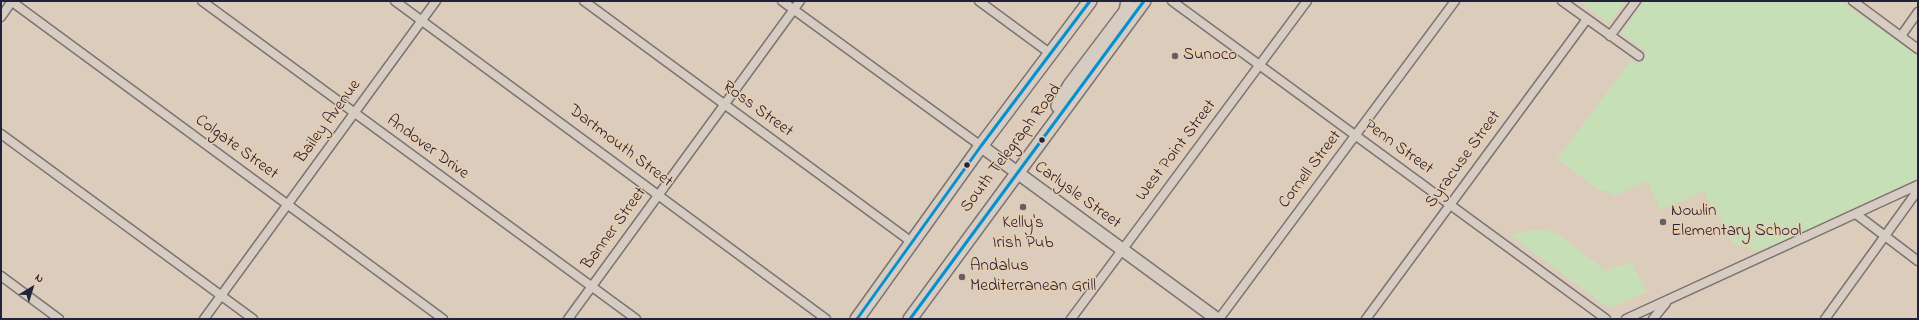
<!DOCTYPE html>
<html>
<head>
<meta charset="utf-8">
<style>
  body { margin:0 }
  #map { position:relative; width:1919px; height:320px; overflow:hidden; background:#dbccbc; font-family:"Indie Flower",sans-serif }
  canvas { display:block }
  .frame { position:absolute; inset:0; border:2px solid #22223b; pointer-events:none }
  .north { position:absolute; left:12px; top:268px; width:40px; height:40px; -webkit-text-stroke:3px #e8cdaf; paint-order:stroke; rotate:38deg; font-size:11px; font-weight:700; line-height:16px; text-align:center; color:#22223b }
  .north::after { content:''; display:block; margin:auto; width:14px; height:18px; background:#22223b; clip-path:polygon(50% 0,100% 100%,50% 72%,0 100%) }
</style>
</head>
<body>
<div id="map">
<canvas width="1919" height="320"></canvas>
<div class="frame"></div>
<div class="north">N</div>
</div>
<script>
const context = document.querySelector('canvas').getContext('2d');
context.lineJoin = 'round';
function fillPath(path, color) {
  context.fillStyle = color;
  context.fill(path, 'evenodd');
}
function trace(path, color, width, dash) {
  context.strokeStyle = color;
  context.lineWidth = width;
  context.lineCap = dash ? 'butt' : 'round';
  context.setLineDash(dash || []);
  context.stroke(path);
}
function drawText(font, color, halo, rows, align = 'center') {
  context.font = font + ' "Indie Flower",sans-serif';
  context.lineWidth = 3;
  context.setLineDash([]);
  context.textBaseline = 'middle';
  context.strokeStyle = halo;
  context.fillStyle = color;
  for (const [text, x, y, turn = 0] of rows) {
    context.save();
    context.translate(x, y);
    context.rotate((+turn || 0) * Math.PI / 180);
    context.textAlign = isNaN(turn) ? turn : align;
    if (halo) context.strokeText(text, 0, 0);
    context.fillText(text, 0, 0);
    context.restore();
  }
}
fillPath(new Path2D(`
  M1579,1H1625L1609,23Z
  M1645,1H1841L1918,56V178L1774,245L1755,250L1732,242L1718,214L1715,215L1704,191L1661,210L1647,181L1614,196L1607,191L1599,190L1557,159L1631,60L1638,65L1647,52L1621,33Z
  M1534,230L1550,231L1558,234L1601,267L1604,271L1631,262L1647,292L1609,308L1511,236L1517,233Z`), '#c7dfb6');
const street = new Path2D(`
  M11,1L443,319
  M202,1L636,319
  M395,1L826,319
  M584,1L913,243
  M782,1L981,146
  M979,1L1051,54
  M1172,1L1606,319
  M1562,1L1639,56
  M1853,1L1918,49
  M1,17L12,1
  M1610,36L1636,1
  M1901,36L1918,12
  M1,134L253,319
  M1856,214L1918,261
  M1,276L59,319
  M204,319L436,1
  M568,319L800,1
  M1071,319L1307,1
  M1219,319L1455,1
  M1366,319L1587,19
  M1626,319L1918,185
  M1653,319L1666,303
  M1825,319L1918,190`);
const secondary = new Path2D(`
  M981,146L1217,319`);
const primary = new Path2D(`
  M1058,106L1070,85L1126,11L1128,1
  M857,319L981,146L1090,1
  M910,319L1144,1`);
trace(street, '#7a7371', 11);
trace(secondary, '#7a7371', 15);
trace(primary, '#7a7371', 16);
trace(street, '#d6ccc1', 8);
trace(secondary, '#d6ccc1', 12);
trace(primary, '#d6ccc1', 13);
trace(new Path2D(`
  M857,319L981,146L1090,1
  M910,319L1144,1`), '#0790cf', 3);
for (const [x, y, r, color] of [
  [1175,56,4,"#635e68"],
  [1042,140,3.5,"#22223b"],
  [967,165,3.5,"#22223b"],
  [1023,207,4,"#635e68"],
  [1663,222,4,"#635e68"],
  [962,277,4,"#635e68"]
]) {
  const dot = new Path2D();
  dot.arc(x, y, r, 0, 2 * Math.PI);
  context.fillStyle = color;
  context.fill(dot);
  trace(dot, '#e8cdaf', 1.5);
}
drawText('17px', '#22223b', '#e8cdaf', [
  ["Sunoco",1183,56],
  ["Nowlin",1671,212],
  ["Elementary School",1671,232],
  ["Kelly's",1023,224,"center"],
  ["Irish Pub",1023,244,"center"],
  ["Andalus",970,267],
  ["Mediterranean Grill",970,287]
], 'left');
drawText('17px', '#22223b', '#e8cdaf', [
  ["Ross Street",757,110,36],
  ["Bailey Avenue",329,122,-54],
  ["Dartmouth Street",620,147,37],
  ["Colgate Street",236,148,36],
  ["Andover Drive",427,148,36],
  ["Penn Street",1398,148,36],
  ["South Telegraph Road",1012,149,-53],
  ["West Point Street",1177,151,-53],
  ["Syracuse Street",1464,160,-54],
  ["Cornell Street",1311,170,-53],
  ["Carlysle Street",1077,196,36],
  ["Banner Street",615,229,-54]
]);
</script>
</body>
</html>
